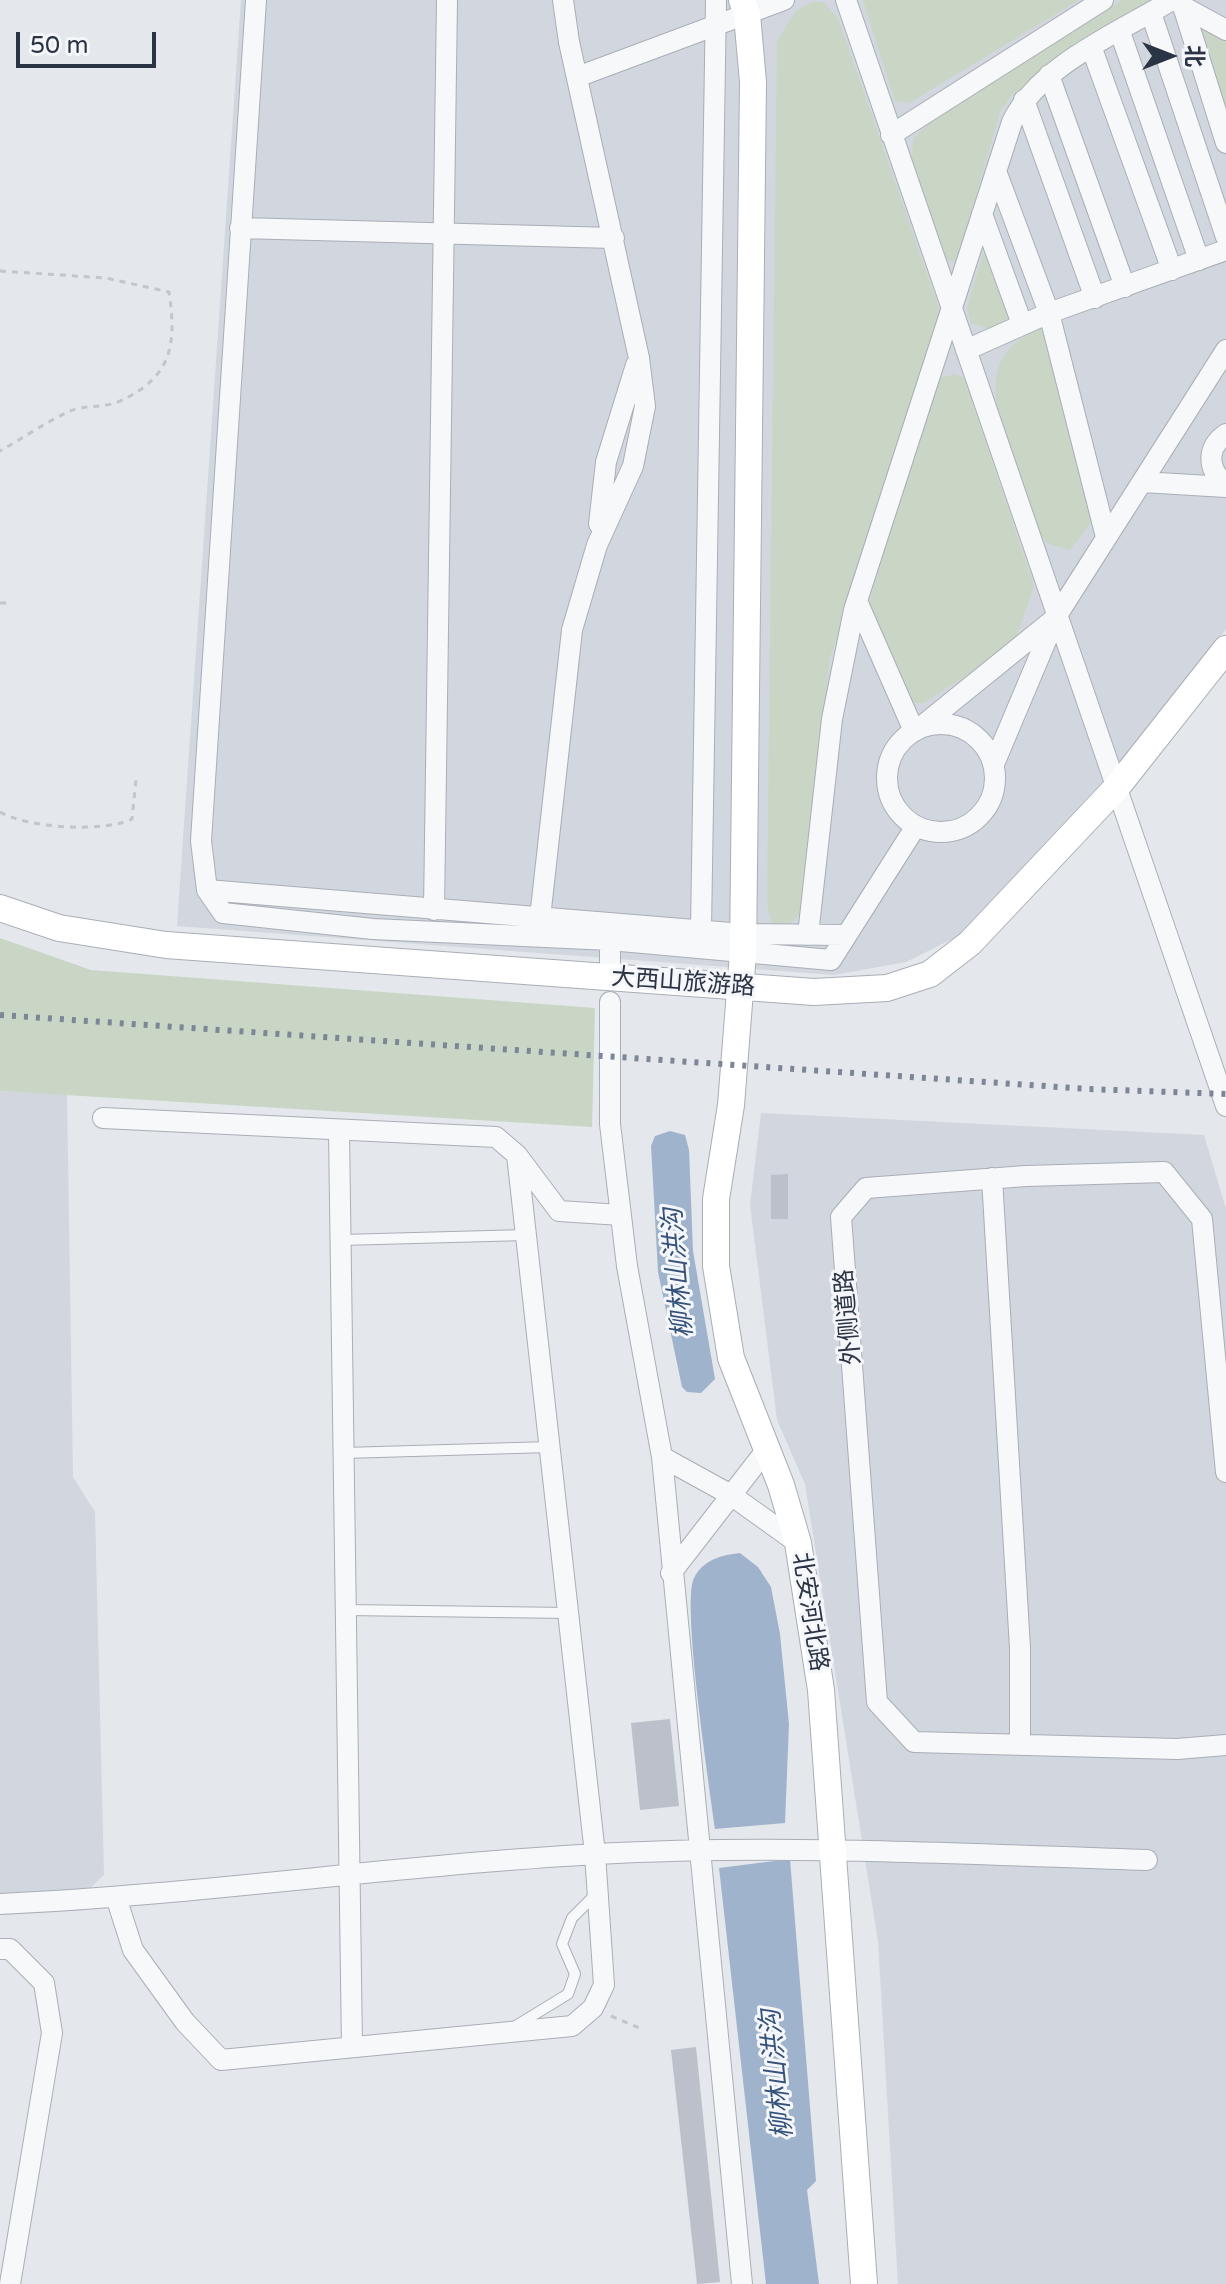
<!DOCTYPE html>
<html>
<head>
<meta charset="utf-8">
<style>
  body { margin:0 }
  #map { position:relative; width:1226px; height:2284px; overflow:hidden; background:#e4e7ec; font-family:"Varela Round","Noto Sans SC",sans-serif }
  canvas { display:block }
  .north { position:absolute; left:1130px; top:16px; width:80px; height:80px; -webkit-text-stroke:6px #f4f6f9; paint-order:stroke; rotate:90deg; font-size:22px; font-weight:700; line-height:32px; text-align:center; color:#2b3445 }
  .north::after { content:''; display:block; margin:auto; width:28px; height:36px; background:#2b3445; clip-path:polygon(50% 0,100% 100%,50% 72%,0 100%) }
  .scale { position:absolute; left:16px; top:32px; width:140px; height:36px; box-sizing:border-box; border:4px solid #2b3445; border-top:0; padding-left:10px; font-size:24px; line-height:28px; white-space:nowrap; color:#2b3445; -webkit-text-stroke:6px #f4f6f9; paint-order:stroke }
</style>
</head>
<body>
<div id="map">
<canvas width="1226" height="2284"></canvas>
<div class="north">北</div>
<div class="scale">50 m</div>
</div>
<script>
const context = document.querySelector('canvas').getContext('2d');
context.lineJoin = 'round';
function fillPath(path, color) {
  context.fillStyle = color;
  context.fill(path, 'evenodd');
}
function trace(path, color, width, dash) {
  context.strokeStyle = color;
  context.lineWidth = width;
  context.lineCap = dash ? 'butt' : 'round';
  context.setLineDash(dash || []);
  context.stroke(path);
}
function drawText(font, color, halo, rows, align = 'center') {
  context.font = font + ' "Varela Round","Noto Sans SC",sans-serif';
  context.lineWidth = 6;
  context.setLineDash([]);
  context.textBaseline = 'middle';
  context.strokeStyle = halo;
  context.fillStyle = color;
  for (const [text, x, y, turn = 0] of rows) {
    context.save();
    context.translate(x, y);
    context.rotate((+turn || 0) * Math.PI / 180);
    context.textAlign = isNaN(turn) ? turn : align;
    if (halo) context.strokeText(text, 0, 0);
    context.fillText(text, 0, 0);
    context.restore();
  }
}
fillPath(new Path2D(`
  M241,0H1226V629L1132,750L958,936L906,962L834,975L177,926Z
  M0,1091L67,1094L73,1477L95,1512L104,1875L87,1891V1910L0,1915Z
  M761,1113L1204,1135L1226,1209V2284H898L878,1941L805,1484L777,1420L750,1205Z`), '#d2d6de');
fillPath(new Path2D(`
  M863,0H1079L909,103L895,101Z
  M1122,0H1162L1012,95L1000,112L959,256L956,262L947,260L911,160L914,138L930,122Z
  M812,2H823L838,18L942,317L830,658L802,913L788,925L772,924L767,904L777,41L795,12Z
  M1195,22L1226,39V118Z
  M986,244L1011,316L990,329L971,323L967,308Z
  M1045,327L1092,521L1070,550L1049,544L1039,533C1030,507 1021,482 1012,456C993,403 977,351 1045,327Z
  M955,374L964,378L1034,586L1014,644L924,703H913L868,606L934,389L941,378Z
  M0,938L91,970L595,1008L592,1127L0,1091Z`), '#c9d6c5');
fillPath(new Path2D(`
  M670,1131L685,1135L689,1150L693,1251L715,1379L701,1393L687,1392L682,1387L658,1272L651,1146L655,1136Z
  M740,1553L758,1567L771,1587L780,1634L789,1724L785,1823L715,1829C710,1790 681,1603 694,1578C703,1560 721,1555 740,1553Z
  M790,1859L816,2181L807,2190L819,2284H766L719,1868Z`), '#9fb4cc');
fillPath(new Path2D(`
  M788,1174V1219H771V1175Z
  M670,1719L679,1806L640,1810L631,1723Z
  M696,2047L720,2282L697,2284L671,2050Z`), '#bbc0ca');
const lane = new Path2D(`
  M341,1240L526,1235
  M344,1453L550,1447
  M346,1610L568,1613
  M514,2027L568,1994L575,1974L562,1944L572,1918L596,1894`);
const street = new Path2D(`
  M256,0L201,841L207,890L223,913L373,929L610,940L831,960L916,826
  M846,0L1226,1106
  M1181,0L1226,143
  M1182,6L1226,30
  M1151,13L1226,237
  M1120,32L1199,260
  M1092,49L1172,270
  M1049,75L1125,287
  M577,77L784,0
  M1024,100L1095,298
  M891,135L1103,0
  M996,171L1049,313L1106,537
  M982,214L1022,324
  M240,228L614,238
  M966,350L1049,313L1226,250
  M1226,434C1206,448 1207,470 1226,484
  M1142,482L1226,487
  M599,524L606,462L636,365
  M857,601L914,731
  M887 778a54 54 0 1 1 108 0a54 54 0 1 1-108 0Z
  M922,726L1053,620
  M994,764L1056,617L1226,350
  M207,890L743,934L845,935
  M434,910L447,0
  M540,918L572,630L597,545L633,466L645,406L639,358L569,42L563,0
  M701,929L716,0
  M808,935L832,719L854,610L1012,122C1039,65 1120,32 1172,0
  M610,940V969
  M610,1002V1124L627,1266L662,1457L742,2284
  M103,1118L496,1137L517,1155L595,1854L604,1985L593,2008L572,2026L221,2060L185,2022L133,1950L116,1897
  M339,1132L352,2047
  M517,1155L559,1211L621,1215
  M992,1178L1020,1648V1744
  M662,1457L731,1495L798,1543
  M1226,1472L1202,1219L1164,1172L1026,1176L866,1188L841,1217L877,1702L914,1742L1177,1749L1226,1745
  M671,1573L767,1449
  M0,1904C199,1895 397,1865 597,1854C780,1844 964,1854 1147,1860
  M0,1949H10L44,1983L52,2033L10,2284`);
const secondary = new Path2D(`
  M742,0L747,15L753,82L743,953L731,1105L716,1199V1266L731,1358L781,1485L798,1543L821,1690L864,2284
  M0,908L59,928L166,945L814,992L887,988L930,974L970,943L1117,787L1226,649`);
trace(lane, '#a9aeb7', 12);
trace(street, '#a9aeb7', 22);
trace(secondary, '#a9aeb7', 28);
trace(new Path2D(`
  M0,271L106,278L169,292C177,345 172,378 118,402C103,408 84,405 70,411C46,422 23,438 0,451
  M0,603H9
  M0,812C28,828 103,833 132,819L136,780
  M611,2016L644,2030`), '#c2c5cb', 3, [6, 6]);
trace(lane, '#f7f8fa', 10);
trace(street, '#f7f8fa', 20);
trace(secondary, '#fff', 26);
trace(new Path2D(`
  M0,1015L1088,1089L1226,1094`), '#7d8696', 6, [4, 8]);
drawText('24px', '#2b3445', '#f4f6f9', [
  ["大西山旅游路",683,983,4],
  ["外侧道路",849,1317,-95],
  ["北安河北路",809,1612,81]
]);
drawText('italic 26px', '#34527a', '#f4f6f9', [
  ["柳林山洪沟",679,1273,-95],
  ["柳林山洪沟",778,2074,-96]
]);
</script>
</body>
</html>
